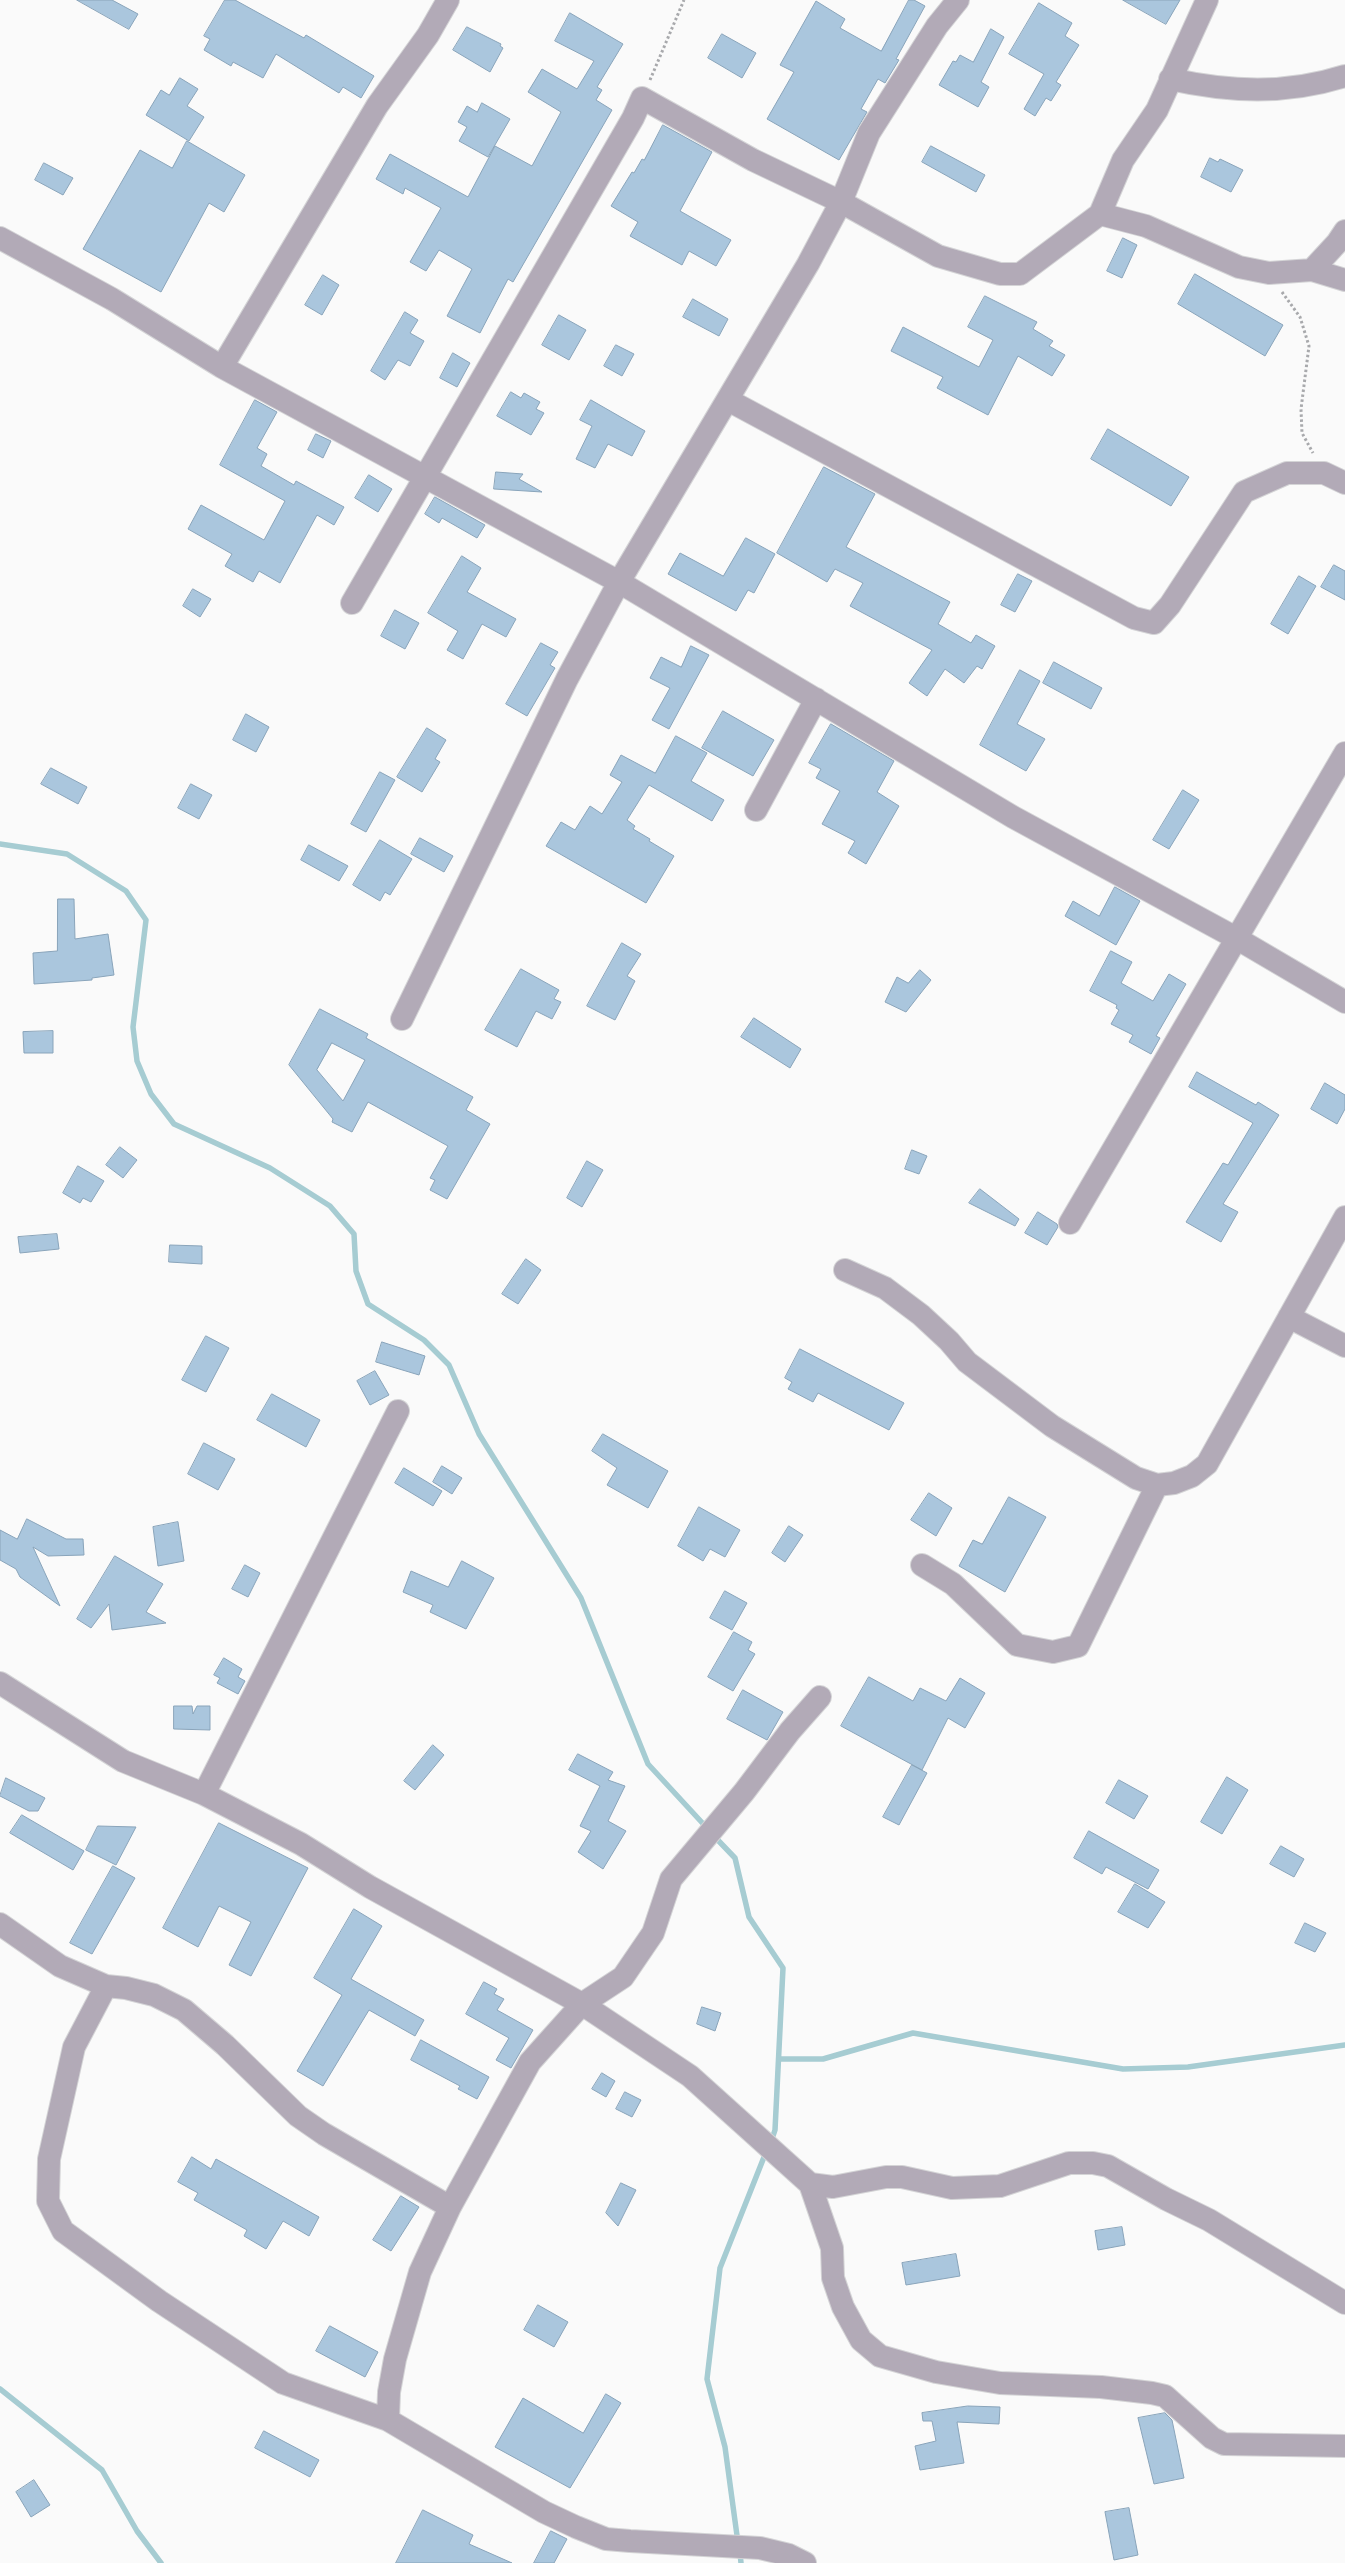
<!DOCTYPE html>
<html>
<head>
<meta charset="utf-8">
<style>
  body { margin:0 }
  canvas { display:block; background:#fafafa }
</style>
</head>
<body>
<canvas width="1345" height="2563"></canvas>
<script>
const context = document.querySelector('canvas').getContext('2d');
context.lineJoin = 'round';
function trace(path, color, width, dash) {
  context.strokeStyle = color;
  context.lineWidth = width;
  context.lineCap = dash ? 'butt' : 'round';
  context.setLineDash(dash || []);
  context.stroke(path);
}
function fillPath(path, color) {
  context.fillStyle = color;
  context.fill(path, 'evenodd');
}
trace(new Path2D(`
  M0,844L67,854L126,891L146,920L133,1027L137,1061L151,1094L174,1124L270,1168L330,1206L354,1234L356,1271L368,1304L424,1340L449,1365L479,1434L581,1598L648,1764L707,1828
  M713,1835L735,1858L749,1917L783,1968L775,2130L771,2142
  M779,2059H823L913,2033L1123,2069L1188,2067L1345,2045
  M0,2389L102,2470L137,2531L161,2563
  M738,2543L725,2447L707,2379L720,2268L766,2152
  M740,2552L741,2563`), '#a6ccd2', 5.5);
const building = new Path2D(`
  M77,0H112L138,14L129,29Z
  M225,0H235L304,38L306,35L374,76L361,98L343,87L339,93L276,54L263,78L233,62L231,66L204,50L210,39L204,36Z
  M909,0H914L925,6L896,59L899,60L885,83L878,79L861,109L867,112L839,160L767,119L794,72L780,65L816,1L845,19L840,28L881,51Z
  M1123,0H1180L1166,24Z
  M1039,3L1072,23L1065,36L1079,45L1056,82L1061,85L1051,101L1046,98L1035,116L1024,109L1044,74L1009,54Z
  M570,13L623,44L597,87L602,90L596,100L612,110L513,282L508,279L480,333L447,316L472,269L439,250L426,271L410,262L441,208L405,188L403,194L376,179L390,154L468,197L495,146L532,166L561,112L528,92L542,69L577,89L594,61L555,41Z
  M467,27L501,44L500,46L503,48L490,72L453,50Z
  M991,29L1004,37L981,82L989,87L978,107L939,85L953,61L956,62L960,55L973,62Z
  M722,34L756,53L742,78L708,58Z
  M180,78L198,89L187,106L204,117L189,141L146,115L161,90L169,95Z
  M482,103L510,119L488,157L459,141L467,127L458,122L467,106L477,112Z
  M663,125L712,152L680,211L731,240L716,266L689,251L682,265L630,236L638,222L611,206L632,172L634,173L642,159L644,160Z
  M187,141L245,175L224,212L209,203L161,292L83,249L140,150L172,168Z
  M931,146L985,175L976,192L922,162Z
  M1210,158L1218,162L1220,159L1243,170L1231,192L1201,177Z
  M44,163L73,178L63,195L35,180Z
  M1123,238L1137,245L1122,278L1107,271Z
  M1195,274L1283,325L1265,356L1178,304Z
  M323,275L339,285L322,315L305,305Z
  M985,296L1037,322L1033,329L1053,341L1049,346L1065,355L1052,376L1018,356L988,415L937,388L943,377L891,351L903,327L979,367L993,340L968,327Z
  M693,299L728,319L719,336L683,317Z
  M405,312L418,320L410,333L424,341L410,366L398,360L385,380L371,371Z
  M559,315L586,330L569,360L542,345Z
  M616,345L634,354L622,376L604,366Z
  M453,353L470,363L457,387L440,378Z
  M511,392L521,398L524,393L540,402L536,409L544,413L531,435L497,416Z
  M255,400L277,412L257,448L267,454L261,466L294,485L296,481L344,507L334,525L317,515L280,583L259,571L253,582L225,566L232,554L188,529L201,505L264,540L285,501L220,465Z
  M591,400L645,431L632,456L608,444L595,468L576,459L592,426L580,420Z
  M1108,429L1189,477L1171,506L1091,459Z
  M316,434L331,441L323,458L308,450Z
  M824,467L875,494L846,547L950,602L938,624L971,643L976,635L995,646L982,669L977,666L964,683L945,669L927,696L909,683L932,650L850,606L863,583L835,569L827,582L777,553Z
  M496,472L523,474L519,479L542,492L494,489Z
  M369,475L392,489L378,512L355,498Z
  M435,497L485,525L477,538L442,518L439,523L425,514Z
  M746,538L775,554L754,593L748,590L736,611L668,574L680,553L723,576Z
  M462,556L481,568L467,592L516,619L506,637L482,624L463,659L447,650L458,631L428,613Z
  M1334,565L1345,571V600L1321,587Z
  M1018,574L1032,581L1015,612L1001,605Z
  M1299,576L1316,586L1288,634L1271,624Z
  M193,589L211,599L200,617L183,606Z
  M395,610L419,623L405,649L381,636Z
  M541,643L558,652L550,665L555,668L527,716L506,704Z
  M691,646L709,655L669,729L652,720L670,688L650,678L661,657L681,667Z
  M1054,662L1102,688L1091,709L1043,683Z
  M1020,670L1040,681L1017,724L1045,739L1026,771L980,745Z
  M723,711L774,740L753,776L702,748Z
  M246,714L269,727L256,752L233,740Z
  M831,724L894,761L877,792L899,806L866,864L848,853L855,841L822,824L840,791L816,778L821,769L809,763Z
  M427,728L446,740L435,759L440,762L422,792L397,777Z
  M676,736L707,753L691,781L724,800L712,821L649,785L627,820L635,826L633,829L650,839L649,841L674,856L646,903L546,846L561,822L575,830L590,806L602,814L622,782L610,775L621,755L655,773Z
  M51,768L87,787L78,804L41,784Z
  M380,772L395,780L366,832L351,824Z
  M191,784L212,795L199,819L178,808Z
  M1183,790L1199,800L1169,849L1153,840Z
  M420,838L453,856L444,872L411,854Z
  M380,840L412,859L390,895L385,892L380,901L353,885Z
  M309,845L348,866L339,881L301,860Z
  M1115,887L1140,901L1116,945L1065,916L1073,901L1099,916Z
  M58,899H74L75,939L108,934L114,975L92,978V980L34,984L33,953L57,951Z
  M622,943L641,954L627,976L635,981L615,1020L587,1006Z
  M1111,951L1132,962L1121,983L1153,1001L1169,974L1186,984L1156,1036L1160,1038L1151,1054L1129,1042L1133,1035L1111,1024L1119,1010L1116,1008L1117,1005L1090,991Z
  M521,969L559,990L554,999L561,1002L552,1019L536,1011L517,1047L485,1030Z
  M920,970L931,980L906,1012L885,1002L897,977L908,983Z
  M320,1009L368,1034L366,1038L473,1097L466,1110L490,1124L447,1199L430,1190L435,1180L430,1178L448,1146L368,1102L352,1132L332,1122L333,1119L289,1065ZM332,1043L365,1060L343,1101L317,1070Z
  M754,1018L801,1049L790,1068L741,1037Z
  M53,1031V1053H24L23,1032Z
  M1197,1072L1256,1105L1258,1102L1279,1115L1223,1204L1238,1212L1221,1242L1186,1222L1223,1163L1228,1165L1253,1123L1189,1087Z
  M1325,1083L1345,1095V1109L1337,1124L1311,1109Z
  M120,1147L137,1160L123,1178L106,1165Z
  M912,1150L927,1156L919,1174L905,1169Z
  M587,1161L603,1170L582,1207L567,1198Z
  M78,1166L104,1181L91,1202L83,1198L80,1203L63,1193Z
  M980,1189L1019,1219L1015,1226L969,1203Z
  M1038,1212L1057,1224L1058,1227L1047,1245L1025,1233Z
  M57,1234L59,1249L20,1253L18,1237Z
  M170,1245L202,1246V1264L169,1262Z
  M526,1259L541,1270L518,1304L502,1294Z
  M206,1336L229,1348L206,1392L182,1380Z
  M382,1342L425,1356L419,1375L376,1362Z
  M800,1349L904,1403L889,1430L818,1393L813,1402L788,1389L792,1382L785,1378Z
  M375,1371L389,1395L370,1405L357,1381Z
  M272,1394L320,1420L306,1447L257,1420Z
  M603,1434L668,1471L648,1508L607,1485L617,1468L592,1451Z
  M204,1443L235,1459L218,1490L188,1474Z
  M442,1466L462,1478L452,1494L433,1482Z
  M404,1468L442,1491L433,1506L395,1483Z
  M929,1493L952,1508L936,1536L911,1520Z
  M1009,1497L1046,1517L1005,1592L959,1566L973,1540L982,1544Z
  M699,1507L740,1530L725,1557L710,1549L703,1561L678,1546Z
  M27,1519L66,1539H83L84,1555L48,1556L33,1547L60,1606L20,1577L16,1569L0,1560V1530L17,1539Z
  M178,1522L184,1561L158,1566L153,1527Z
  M789,1526L803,1535L785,1562L772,1553Z
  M115,1556L163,1584L146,1612L166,1623L112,1630L109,1604L91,1628L77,1619Z
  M462,1561L494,1578L466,1629L430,1612L433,1605L403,1592L411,1571L448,1587Z
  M245,1565L260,1573L248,1597L232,1589Z
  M725,1591L747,1603L732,1630L710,1618Z
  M734,1632L752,1642L748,1650L755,1654L733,1691L708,1677Z
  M224,1658L242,1669L238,1677L245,1681L238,1694L217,1683L220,1678L214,1675Z
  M869,1677L913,1701L920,1688L946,1701L960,1678L985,1693L965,1728L948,1718L922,1770L841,1726Z
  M743,1690L783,1712L767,1740L727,1719Z
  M174,1706H192L193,1714L197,1706H210V1730L174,1729Z
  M433,1745L444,1755L415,1790L404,1781Z
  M578,1754L613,1772L608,1780L625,1786L608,1821L626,1831L603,1869L578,1852L591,1831L580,1826L600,1786L569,1770Z
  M912,1765L927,1773L899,1825L883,1817Z
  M1227,1777L1248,1790L1222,1834L1201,1822Z
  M6,1778L45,1798L38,1811H29L0,1796Z
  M1119,1780L1148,1796L1134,1819L1106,1803Z
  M22,1815L84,1851L73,1870L10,1833Z
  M219,1823L308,1868L251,1976L229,1965L251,1922L219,1906L198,1947L163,1928Z
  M98,1826L136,1827L116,1865L86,1850Z
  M1089,1831L1159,1870L1148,1889L1106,1867L1102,1874L1074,1858Z
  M1281,1846L1304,1859L1294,1877L1270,1864Z
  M113,1866L135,1878L92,1954L70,1943Z
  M1135,1884L1165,1902L1148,1928L1118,1912Z
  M354,1909L382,1926L351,1979L424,2020L415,2036L369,2010L323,2086L297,2071L342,1995L314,1978Z
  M1305,1923L1326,1933L1315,1952L1295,1943Z
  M484,1982L497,1989L494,1994L504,1999L497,2010L533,2030L511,2068L496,2060L509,2038L466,2014Z
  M702,2007L721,2013L715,2031L697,2024Z
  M421,2040L489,2077L477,2099L458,2089L460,2086L411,2060Z
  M602,2073L615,2081L606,2097L592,2089Z
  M625,2092L641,2100L632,2117L616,2109Z
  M192,2157L211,2169L216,2159L319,2217L309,2236L283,2221L266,2249L244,2236L247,2230L194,2200L198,2193L178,2182Z
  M621,2183L636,2190L618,2226L606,2213Z
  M401,2196L419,2207L391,2251L373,2240Z
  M1122,2227L1125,2245L1098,2250L1095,2231Z
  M956,2254L960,2276L906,2285L902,2263Z
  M538,2305L568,2322L554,2347L524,2330Z
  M330,2326L378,2352L365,2377L316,2351Z
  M606,2394L621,2403L570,2488L495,2447L523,2398L583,2433Z
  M968,2406L1000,2407L999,2424L957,2422L964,2463L920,2470L915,2446L936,2441L932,2421H923L922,2413Z
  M1165,2413L1172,2420L1184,2478L1154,2484L1138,2418Z
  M264,2431L319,2460L310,2477L255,2448Z
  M34,2480L50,2505L31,2517L16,2492Z
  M1129,2508L1138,2555L1114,2560L1105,2512Z
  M423,2510L473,2535L469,2544L512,2563H396Z
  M551,2531L567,2539L554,2563H534Z`);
fillPath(building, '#aac6dd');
trace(building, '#89a4ba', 1);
const minor = new Path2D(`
  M1170,79C1229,92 1286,95 1345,76
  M1100,214L1146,226L1239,267L1269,273L1312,270L1337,243L1345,231
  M0,238L112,299L222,367L619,582L1013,817L1236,938L1345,1002
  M1312,270L1345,280
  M222,367L377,106L428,35L448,0
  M728,400L1134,618L1154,623L1170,605L1244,492L1287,473H1324L1345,483
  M352,603L633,118L642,98L753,160L841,202L938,256L1000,274H1020L1100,214L1123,160L1157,110L1207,0
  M756,810L816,699
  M402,1019L567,679L619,582L808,264L841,202L869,133L937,26L958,0
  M1070,1223L1345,753
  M845,1270L885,1288L921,1315L949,1341L967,1362L1052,1426L1136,1478L1157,1485L1174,1483L1192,1476L1207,1464L1345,1217
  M1289,1317L1345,1346
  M922,1565L953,1584L1017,1645L1053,1652L1078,1646L1157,1485
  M0,1683L123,1761L204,1794L301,1844L370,1887L582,2004L690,2076L810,2184L832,2248L833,2278L843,2307L861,2340L880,2356L936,2372L1000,2383L1101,2387L1152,2393L1165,2396L1212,2438L1224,2444L1345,2446
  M204,1794L398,1411
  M0,1924L60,1966L106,1986L126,1988L154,1995L184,2010L225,2045L298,2116L324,2134L450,2207
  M106,1986L74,2047L49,2159L48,2201L63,2231L159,2301L283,2383L388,2420L544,2512L576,2527L606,2539L630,2541L760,2548L789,2555L805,2563
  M810,2184L833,2187L886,2177H902L952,2188L1000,2186L1069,2163H1093L1108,2166L1166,2199L1209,2220L1345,2303
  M388,2420L389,2392L395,2359L420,2272L450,2207L530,2062L582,2004L623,1977L653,1933L671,1879L744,1792L790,1731L820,1697`);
trace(minor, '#d4d4d6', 24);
trace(new Path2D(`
  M650,80L684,0
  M1282,292L1300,317L1309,346L1301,409L1302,433L1313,453`), '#a8a9ac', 3, [2.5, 2.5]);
trace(minor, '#b2aab7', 22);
</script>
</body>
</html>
